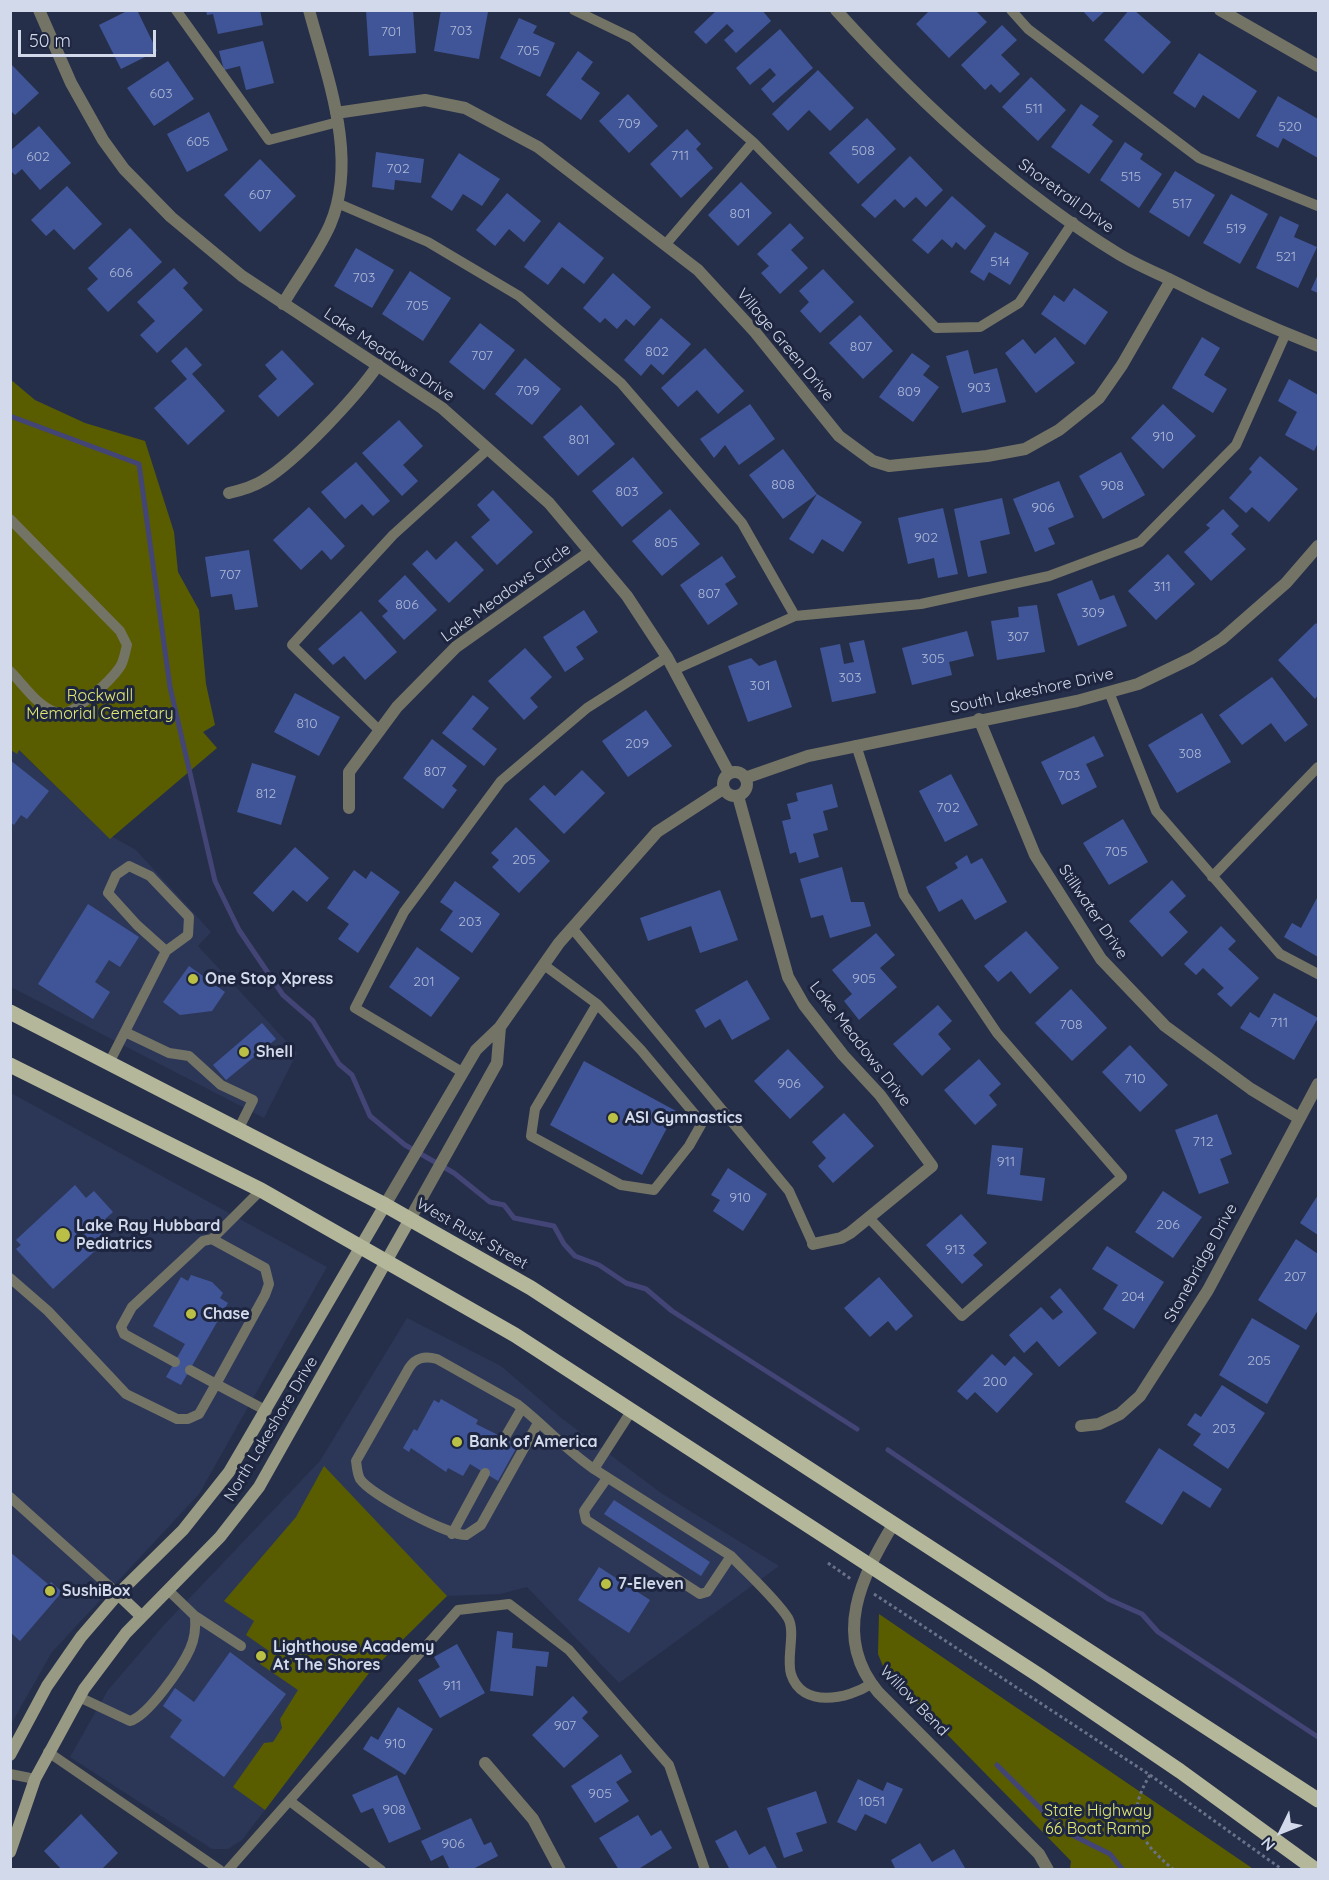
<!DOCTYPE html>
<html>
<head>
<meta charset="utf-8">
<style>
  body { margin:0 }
  #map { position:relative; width:1329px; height:1880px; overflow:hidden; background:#262f4a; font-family:Quicksand,sans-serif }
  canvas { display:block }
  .frame { position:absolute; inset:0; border:12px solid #d2d9ea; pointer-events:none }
  .north { position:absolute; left:1251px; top:1802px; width:60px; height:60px; -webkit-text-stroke:4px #1d253f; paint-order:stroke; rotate:227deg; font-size:16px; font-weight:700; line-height:24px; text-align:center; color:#d2d9ea }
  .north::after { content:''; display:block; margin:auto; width:21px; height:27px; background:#d2d9ea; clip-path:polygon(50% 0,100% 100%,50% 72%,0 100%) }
  .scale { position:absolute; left:18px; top:30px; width:138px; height:27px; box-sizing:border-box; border:3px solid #d2d9ea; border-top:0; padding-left:8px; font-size:18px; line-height:21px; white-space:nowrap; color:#d2d9ea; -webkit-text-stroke:4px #1d253f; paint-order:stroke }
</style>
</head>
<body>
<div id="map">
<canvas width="1329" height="1880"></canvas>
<div class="frame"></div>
<div class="north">N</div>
<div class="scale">50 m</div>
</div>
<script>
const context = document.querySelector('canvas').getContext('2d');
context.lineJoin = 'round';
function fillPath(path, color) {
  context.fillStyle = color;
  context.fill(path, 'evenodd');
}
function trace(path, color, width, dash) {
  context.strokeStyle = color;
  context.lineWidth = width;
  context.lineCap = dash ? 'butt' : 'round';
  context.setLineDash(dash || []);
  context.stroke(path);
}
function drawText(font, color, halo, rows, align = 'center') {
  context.font = font + ' Quicksand,sans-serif';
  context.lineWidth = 6;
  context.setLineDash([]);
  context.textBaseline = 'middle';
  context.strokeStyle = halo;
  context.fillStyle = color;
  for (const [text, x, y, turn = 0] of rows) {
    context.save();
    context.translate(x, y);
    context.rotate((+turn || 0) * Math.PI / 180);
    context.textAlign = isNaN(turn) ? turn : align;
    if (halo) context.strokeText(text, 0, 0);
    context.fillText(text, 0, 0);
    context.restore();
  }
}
fillPath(new Path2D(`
  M10,742L102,831L136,850L211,932L198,946L297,1053L264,1118L11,987Z
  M11,1093L327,1267L199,1494L52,1652L11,1724Z
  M407,1318L501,1366L560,1417L661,1493L779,1566L619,1683L527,1587L500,1594L447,1596L369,1673L242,1840L228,1849H212L70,1757L108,1690L163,1626L320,1461Z`), '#2c3758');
fillPath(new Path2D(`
  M10,379L35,400L85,423L145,441L174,532L178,572L199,610L206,684L215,725L203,732L217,748L110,839L19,750L17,754L11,750Z
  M324,1466L447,1596L369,1673L265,1810L233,1787L264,1743L273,1742L282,1728L280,1719L298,1690L260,1664L269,1651L246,1635L254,1621L224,1601L296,1517Z
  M879,1614L1249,1866L1253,1869H1070L1071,1861L885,1671L878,1654Z`), '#595d00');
trace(new Path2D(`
  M10,416L139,464L170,687L215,881L239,930L283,995L313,1021L339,1064L352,1075L370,1116L405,1145L454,1173L490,1202L504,1205L514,1218L554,1226L564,1244L575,1256L599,1265L626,1283L646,1289L672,1311L857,1429
  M888,1450L1108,1599L1142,1614L1158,1632L1318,1737
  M997,1765L1062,1830L1110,1854L1123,1870`), '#424576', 5);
fillPath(new Path2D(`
  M129,10H137L157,51L121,69L99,25Z
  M206,10H260L263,25L218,34L213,14L207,15Z
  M366,10H413L416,53L369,56Z
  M441,10L488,12L479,59L434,51Z
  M717,10H762L771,21L736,53L724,40L734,31L727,24L706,44L694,32Z
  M930,10H975L987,22L949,58L916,24Z
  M1082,10H1106L1093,22Z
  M1129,10H1134L1171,42L1143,74L1104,40Z
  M519,18L537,26L533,33L555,43L540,77L500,58Z
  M1002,25L1017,40L1001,55L1020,74L1000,93L991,84L985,90L961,65Z
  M780,29L813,68L773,103L761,89L776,75L770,68L750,85L736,68Z
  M263,41L274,83L246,90L240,66L224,70L219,51Z
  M578,51L593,62L581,79L600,93L581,120L546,95Z
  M1199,53L1257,91L1239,119L1203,95L1195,108L1173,93Z
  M168,61L194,99L154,126L127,88Z
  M10,63L39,93L15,115L10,110Z
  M818,70L854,108L830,131L809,110L788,131L772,114Z
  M1031,77L1066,110L1038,141L1002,107Z
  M628,94L658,126L629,153L599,121Z
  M1278,96L1318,119V158L1283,138L1278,148L1256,136Z
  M1081,104L1099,116L1092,125L1113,141L1089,174L1051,147Z
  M209,112L228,150L187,172L167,134Z
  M867,118L896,149L858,184L829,153Z
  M39,126L71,163L40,190L22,169L15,175L10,170V151Z
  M687,129L701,144L696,149L713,168L681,198L650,164Z
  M1125,142L1143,154L1140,159L1162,174L1139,208L1100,180Z
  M376,152L424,159L421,183L395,180L394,190L372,187Z
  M459,153L500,179L482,206L463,194L452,211L431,197Z
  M910,156L943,190L926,207L916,197L904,208L895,199L875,218L861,205Z
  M260,159L296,196L260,232L224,195Z
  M1175,171L1215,195L1189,237L1149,212Z
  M741,182L772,213L738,246L708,215Z
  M67,186L102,224L74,250L54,229L46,236L31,220Z
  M507,193L541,221L524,242L509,229L495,246L476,230Z
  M1231,194L1268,214L1240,264L1203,243Z
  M952,196L986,226L965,250L956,242L952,248L942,239L928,254L912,240Z
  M1280,216L1299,225L1294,237L1317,247L1298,288L1256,268Z
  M559,222L604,258L584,284L562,267L548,285L524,267Z
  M790,223L804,238L791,250L808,268L780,294L761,273L769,266L757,254Z
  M130,228L162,262L108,312L87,289L98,279L88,268Z
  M995,232L1029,253L1010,285L989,272L984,281L970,272Z
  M356,248L394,270L372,308L334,286Z
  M174,268L188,283L183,288L203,310L157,353L140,335L155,321L137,302Z
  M823,269L854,302L820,333L800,311L809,302L799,291Z
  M410,271L451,298L423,341L382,314Z
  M613,273L651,307L634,326L626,319L617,329L605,318L600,323L583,308Z
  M1318,274V293L1311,290Z
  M1074,288L1108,312L1085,345L1041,314L1054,295L1064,302Z
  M860,315L893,351L863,379L829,343Z
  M661,318L691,344L663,375L651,364L641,376L624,360Z
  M480,323L515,350L484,390L449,362Z
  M1055,337L1075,363L1036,393L1005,353L1023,339L1035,354Z
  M1202,337L1220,348L1204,375L1227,389L1213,413L1172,388Z
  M186,347L202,365L192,374L225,411L188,445L154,408L187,379L171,361Z
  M705,348L744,391L718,414L697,390L678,407L661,388Z
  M282,350L314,384L278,417L258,396L277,379L265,365Z
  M968,350L974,374L997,368L1006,402L962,413L946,356Z
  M912,353L930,366L923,375L939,387L913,422L879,397Z
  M525,358L561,389L532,425L495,394Z
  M1289,379L1318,395V443L1314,451L1285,435L1297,412L1278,401Z
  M750,404L775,439L739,465L725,445L714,458L700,439Z
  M1163,404L1196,436L1163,469L1131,438Z
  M581,405L615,444L578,476L543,437Z
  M399,420L423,446L403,465L418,481L402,496L362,453Z
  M783,449L817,494L783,519L749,475Z
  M1121,452L1145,495L1103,519L1079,476Z
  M1260,456L1298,489L1269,522L1252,507L1246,513L1229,498L1252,472L1249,469Z
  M633,457L663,493L622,527L592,491Z
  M356,462L390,501L373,516L362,504L345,519L321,492Z
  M1059,481L1074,517L1048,528L1055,544L1035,552L1013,499Z
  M493,490L533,532L497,565L471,537L490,520L477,505Z
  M817,494L862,522L843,552L822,539L813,554L789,539Z
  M1002,498L1010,534L980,541L987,573L968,577L954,509Z
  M309,507L345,546L331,560L322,550L301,570L273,540Z
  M943,508L958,574L938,578L934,558L908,564L898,518Z
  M670,509L700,544L662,576L632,541Z
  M1223,509L1239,526L1231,534L1246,549L1211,581L1184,552L1210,528L1206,525Z
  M456,541L484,570L449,603L412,564L427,550L436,560Z
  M249,550L258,607L235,610L232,594L211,597L205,557Z
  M1168,554L1195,584L1156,620L1128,591Z
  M722,556L736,577L725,584L738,604L708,625L680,585Z
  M405,575L437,610L404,640L382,616L388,611L378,601Z
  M1092,580L1100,600L1114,595L1127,626L1078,646L1057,594Z
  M1037,605L1045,652L997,660L991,621L1019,617L1018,607Z
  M584,610L598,632L576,647L584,659L565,672L543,637Z
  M361,611L397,652L365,680L344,656L333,665L318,649Z
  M1316,623L1318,626V695L1315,699L1278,660Z
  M967,631L974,656L949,662L952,675L912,685L902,648Z
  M864,640L876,693L832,702L820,648L840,644L844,664L854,662L849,643Z
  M525,648L552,677L530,698L538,707L524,720L488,681Z
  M751,658L759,666L776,660L792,707L748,722L728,666Z
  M1272,677L1308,725L1285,742L1271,723L1242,745L1219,715Z
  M295,693L340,717L319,756L274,732Z
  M473,695L489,708L472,729L497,749L484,766L442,733Z
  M646,710L672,746L628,777L602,741Z
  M1202,713L1231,762L1177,793L1148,745Z
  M1094,736L1104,756L1086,764L1097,787L1062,805L1041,762Z
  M432,739L467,766L452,786L457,790L443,809L403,778Z
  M10,760L49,791L27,819L21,815L14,825L10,822Z
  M252,763L296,776L281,825L237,812Z
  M582,770L605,793L564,834L529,799L544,785L555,796Z
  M951,774L978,825L945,842L919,791Z
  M832,784L838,807L823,811L828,830L813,834L819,857L799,863L796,852L790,854L782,821L791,819L787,804L798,801L796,793Z
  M1123,819L1148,862L1109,885L1083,843Z
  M516,827L550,861L519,893L492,867L499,860L491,853Z
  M295,847L329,878L307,902L293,890L273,912L253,893Z
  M967,855L971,864L982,858L1007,902L975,920L962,899L939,912L926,887L958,868L955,863Z
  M842,867L851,902H864L871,926L830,938L823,915L811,918L800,879Z
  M354,870L366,879L371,871L400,892L358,953L338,939L349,924L327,908Z
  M1172,880L1186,896L1169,912L1188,932L1162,957L1129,921Z
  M455,881L500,914L472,953L440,930L453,911L440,902Z
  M720,890L738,940L700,953L691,926L648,941L640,918Z
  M1318,896V957L1284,937L1292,923L1301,928Z
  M88,904L139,937L120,967L109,960L95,982L110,992L93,1019L38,984Z
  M1221,926L1236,941L1228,949L1259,978L1231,1007L1217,994L1224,988L1203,968L1196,975L1184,964Z
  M1026,931L1059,968L1030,994L1011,971L998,982L984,966Z
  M876,933L895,955L880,968L897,987L859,1020L844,1001L852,994L832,970Z
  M417,947L460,978L431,1017L389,987Z
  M189,966L225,992L212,1011L180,1015L163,1002Z
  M747,980L770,1019L732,1040L720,1019L705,1028L695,1010Z
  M1071,989L1107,1028L1072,1061L1035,1023Z
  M1274,993L1318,1018L1294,1060L1240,1028L1250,1012L1259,1018Z
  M938,1005L952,1021L938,1034L951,1049L922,1076L893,1044Z
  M262,1023L276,1039L226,1080L213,1065Z
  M1130,1045L1168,1085L1140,1112L1102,1072Z
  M788,1049L824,1087L790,1119L754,1081Z
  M979,1059L1001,1084L989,1095L997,1105L975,1125L944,1090Z
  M584,1061L676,1111L642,1175L550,1125Z
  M844,1113L874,1146L833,1183L818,1166L826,1158L812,1142Z
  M1217,1114L1232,1154L1220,1159L1229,1183L1199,1194L1175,1130Z
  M992,1145L1023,1148L1020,1175L1045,1178L1042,1201L987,1194Z
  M728,1168L767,1194L743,1231L713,1211L720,1200L711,1195Z
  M75,1185L86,1198L94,1191L113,1212L105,1219L110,1224L101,1231L108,1239L53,1289L16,1249L21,1245L16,1240Z
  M1163,1191L1202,1217L1173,1258L1135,1232Z
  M1318,1195V1235L1300,1223Z
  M961,1214L987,1243L973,1255L983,1265L962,1284L926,1245Z
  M1296,1239L1318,1254V1310L1306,1330L1258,1300Z
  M1107,1246L1164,1282L1134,1329L1103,1309L1118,1285L1092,1269Z
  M191,1275L212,1282L223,1293L220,1298L228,1303L181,1385L166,1377L185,1344L153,1326L181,1277L188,1281Z
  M879,1277L913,1316L896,1331L888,1321L870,1337L844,1308Z
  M1060,1288L1097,1333L1059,1367L1037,1341L1024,1353L1009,1335L1041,1307L1053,1320L1063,1312L1050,1297Z
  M1252,1318L1300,1346L1267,1404L1219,1375Z
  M992,1354L1005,1366L1014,1356L1033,1374L997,1413L975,1392L967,1400L957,1391Z
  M1222,1385L1265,1413L1228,1469L1193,1445L1201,1434L1187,1425L1195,1413L1201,1417Z
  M441,1399L478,1420L476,1424L518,1445L498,1481L470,1464L463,1476L448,1468L446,1472L411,1448L409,1452L403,1448L414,1429L417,1431L434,1400L439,1403Z
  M1159,1448L1222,1489L1210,1508L1183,1491L1162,1525L1125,1502Z
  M614,1500L710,1562L701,1576L604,1514Z
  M10,1552L49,1585L51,1582L62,1592L20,1641L10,1632Z
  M599,1567L650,1600L629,1633L578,1600Z
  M497,1631L513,1633L512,1648L549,1652L547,1667L536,1666L533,1696L490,1691Z
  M457,1644L485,1693L440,1718L418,1680L440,1667L434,1657Z
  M230,1652L286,1694L224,1777L170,1737L182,1720L163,1706L175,1688L194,1702Z
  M573,1696L588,1712L582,1718L599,1736L564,1768L532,1735Z
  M398,1707L433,1729L405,1775L363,1749L371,1736L378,1740Z
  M621,1754L632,1772L616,1782L629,1801L595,1823L571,1786Z
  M397,1775L421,1829L389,1843L373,1808L361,1813L352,1795Z
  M858,1779L883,1791L887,1782L903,1789L886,1824L865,1814L856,1831L837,1822Z
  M816,1791L827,1823L796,1833L803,1851L784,1858L767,1808Z
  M81,1814L118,1853L101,1870H62L44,1851Z
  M638,1815L651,1836L661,1830L672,1848L637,1870H619L599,1838Z
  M471,1818L484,1845L491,1842L498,1856L471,1870H450L443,1855L431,1861L421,1841Z
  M736,1830L749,1855L765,1846L778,1870H730L715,1841Z
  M920,1843L932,1862L954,1849L965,1868L896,1870L891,1860Z`), '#405598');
trace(new Path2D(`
  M828,1563L851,1579
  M874,1594L1150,1775L1283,1870
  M1150,1775C1124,1817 1138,1840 1174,1870`), '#6a7289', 3, [3, 3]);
trace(new Path2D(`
  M176,10L269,140L338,122
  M574,10L632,38L753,142L665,245
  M1011,10L1028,29L1199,158L1318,206
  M753,142L936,328L980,327L1019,303L1073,222
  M337,203L428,242L519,296L621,383L742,523L795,616L674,670
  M10,519L120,631L127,645C125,652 124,661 120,667C111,680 74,716 59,713C39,709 24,685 10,671
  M795,616L921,604L1049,576L1140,542L1236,445L1286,333
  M1109,692L1156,811L1280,954L1318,974
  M380,731L292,645L393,535L488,449
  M856,745L904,895L997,1033L1122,1177L962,1316L869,1218
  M1212,877L1318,767
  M572,928L789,1191L813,1244
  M544,965L597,1004L641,1050L702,1123L689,1146L654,1190L621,1185L531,1136L535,1109L597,1004
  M125,1032L169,1053L189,1056L221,1085L253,1100L238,1130
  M109,1063L166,951L137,925L108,893L116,875L129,866L150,876L189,917L188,935L166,951
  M462,1072L355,1008L404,912L501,781L587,708L667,657
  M10,1278L48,1311L126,1394L177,1419H188L199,1414L216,1384L267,1411
  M175,1362L124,1334L121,1327L132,1307L203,1241L212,1239
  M190,1370L216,1384L265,1295L269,1284L265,1268L212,1239L261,1190
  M538,1423L481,1525L466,1535C447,1535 371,1495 360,1479C357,1473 357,1467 356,1461L409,1368C416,1357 425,1356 437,1359L517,1404C544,1425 566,1450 594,1469L632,1410
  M504,1439L522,1408
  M594,1469L731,1556C748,1574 775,1598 788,1618C796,1632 786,1658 791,1674C802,1709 848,1699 871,1684
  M607,1478L584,1511L586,1520L700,1594L707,1592L731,1556
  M10,1497L118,1594
  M452,1534L485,1473
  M195,1616L241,1646
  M79,1697L130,1721C148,1716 182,1667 190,1649C195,1638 196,1628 195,1616L168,1590
  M48,1752L220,1870
  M10,1774L35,1779
  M291,1802L381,1870
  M228,1870L458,1610L509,1604L569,1650L669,1765L705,1870`), '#737466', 10);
trace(new Path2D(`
  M39,10L71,83L103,140L124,169L171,217L242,276L442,408L549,503L627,596L667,657L729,773
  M836,10C919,102 1011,188 1117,253C1133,263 1152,271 1169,279C1218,304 1267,326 1318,346
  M1220,10L1318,66
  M336,113L425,100L465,108L538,147L698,270L755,332L839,436L873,461L889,466L987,456L1025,449L1059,430L1099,398L1122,365L1171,280
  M283,304C298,278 318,252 330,225C359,158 327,77 309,10
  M229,493C242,490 253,487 264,480C296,461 357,396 378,365
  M979,719L1035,855L1101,959L1165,1026L1251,1089L1299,1118
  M738,796L788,977L804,1005L843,1055L880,1095L932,1166L850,1233L841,1238L813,1244
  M349,808V772L397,707L456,647L590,552
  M1081,1426L1099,1424L1120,1414L1140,1396L1208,1290L1318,1084
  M894,1523C862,1576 831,1636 878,1692L1039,1854L1048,1870
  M485,1763L533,1819L560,1870`), '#737466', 12);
trace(new Path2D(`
  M723 784a12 12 0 1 1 24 0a12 12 0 1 1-24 0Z
  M745,778L808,756L1077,701L1138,684L1192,658L1222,639L1286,583L1318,546
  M385,1205L476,1050L500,1027L559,943L657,832L723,789
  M410,1219L497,1063L500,1027`), '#737466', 12);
trace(new Path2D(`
  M118,1594L141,1616
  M10,1755L47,1686L81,1637L118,1594L183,1530L229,1472L385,1205
  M10,1852L35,1779L84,1689L126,1633L220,1537L259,1487L410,1219`), '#989a83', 12);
trace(new Path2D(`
  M10,1012L385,1205L531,1288L1318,1800
  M10,1065L261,1190L515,1335L1040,1676L1180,1771L1316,1870`), '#b4b799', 15);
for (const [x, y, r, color] of [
  [193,979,6,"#bac045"],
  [244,1052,6,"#bac045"],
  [613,1118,6,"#bac045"],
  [63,1235,8,"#bac045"],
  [191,1314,6,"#bac045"],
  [457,1442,6,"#bac045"],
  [606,1584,6,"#bac045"],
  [50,1591,6,"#bac045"],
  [261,1656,6,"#bac045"]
]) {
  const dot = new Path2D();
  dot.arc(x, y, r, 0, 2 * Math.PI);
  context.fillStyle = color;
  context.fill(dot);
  trace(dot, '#1d253f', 2);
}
drawText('14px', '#aeb8d6', null, [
  ["703",461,31],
  ["701",391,32],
  ["705",528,51],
  ["603",161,94],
  ["511",1034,109],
  ["709",629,124],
  ["520",1290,127],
  ["605",198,142],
  ["508",863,151],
  ["711",680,156],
  ["602",38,157],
  ["702",398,169],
  ["515",1131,177],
  ["607",260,195],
  ["517",1182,204],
  ["801",740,214],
  ["519",1236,229],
  ["521",1286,257],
  ["514",1000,262],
  ["606",121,273],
  ["703",364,278],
  ["705",417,306],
  ["807",861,347],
  ["802",657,352],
  ["707",482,356],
  ["903",979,388],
  ["709",528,391],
  ["809",909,392],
  ["910",1163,437],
  ["801",579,440],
  ["808",783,485],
  ["908",1112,486],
  ["803",627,492],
  ["906",1043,508],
  ["902",926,538],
  ["805",666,543],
  ["707",230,575],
  ["311",1162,587],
  ["807",709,594],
  ["806",407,605],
  ["309",1093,613],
  ["307",1018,637],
  ["305",933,659],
  ["303",850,678],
  ["301",760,686],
  ["810",307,724],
  ["209",637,744],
  ["308",1190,754],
  ["807",435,772],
  ["703",1069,776],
  ["812",266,794],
  ["702",948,808],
  ["705",1116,852],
  ["205",524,860],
  ["203",470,922],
  ["905",864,979],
  ["201",424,982],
  ["711",1279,1023],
  ["708",1071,1025],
  ["710",1135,1079],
  ["906",789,1084],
  ["712",1203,1142],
  ["911",1006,1162],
  ["910",740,1198],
  ["206",1168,1225],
  ["913",955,1250],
  ["207",1295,1277],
  ["204",1133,1297],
  ["205",1259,1361],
  ["200",995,1382],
  ["203",1224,1429],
  ["911",452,1686],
  ["907",565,1726],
  ["910",395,1744],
  ["905",600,1794],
  ["1051",872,1802],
  ["908",394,1810],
  ["906",453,1844]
]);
drawText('16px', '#d2d9ea', '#1d253f', [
  ["Shoretrail Drive",1066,196,36],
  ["Village Green Drive",785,345,50],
  ["Lake Meadows Drive",389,355,34],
  ["Lake Meadows Circle",506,593,-36],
  ["South Lakeshore Drive",1032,691,-12],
  ["Stillwater Drive",1093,912,56],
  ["Lake Meadows Drive",860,1044,52],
  ["West Rusk Street",472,1234,30],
  ["Stonebridge Drive",1201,1263,-61],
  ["North Lakeshore Drive",271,1429,-59],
  ["Willow Bend",914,1701,46]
]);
drawText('16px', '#e1e973', '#1d253f', [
  ["Rockwall",100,696],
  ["Memorial Cemetary",100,714],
  ["State Highway",1098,1811],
  ["66 Boat Ramp",1098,1829]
]);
drawText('bold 16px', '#d2d9ea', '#1d253f', [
  ["One Stop Xpress",205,979],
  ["Shell",256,1052],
  ["ASI Gymnastics",625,1118],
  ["Lake Ray Hubbard",76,1226],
  ["Pediatrics",76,1244],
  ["Chase",203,1314],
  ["Bank of America",469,1442],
  ["7-Eleven",618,1584],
  ["SushiBox",62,1591],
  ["Lighthouse Academy",273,1647],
  ["At The Shores",273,1665]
], 'left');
</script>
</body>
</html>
